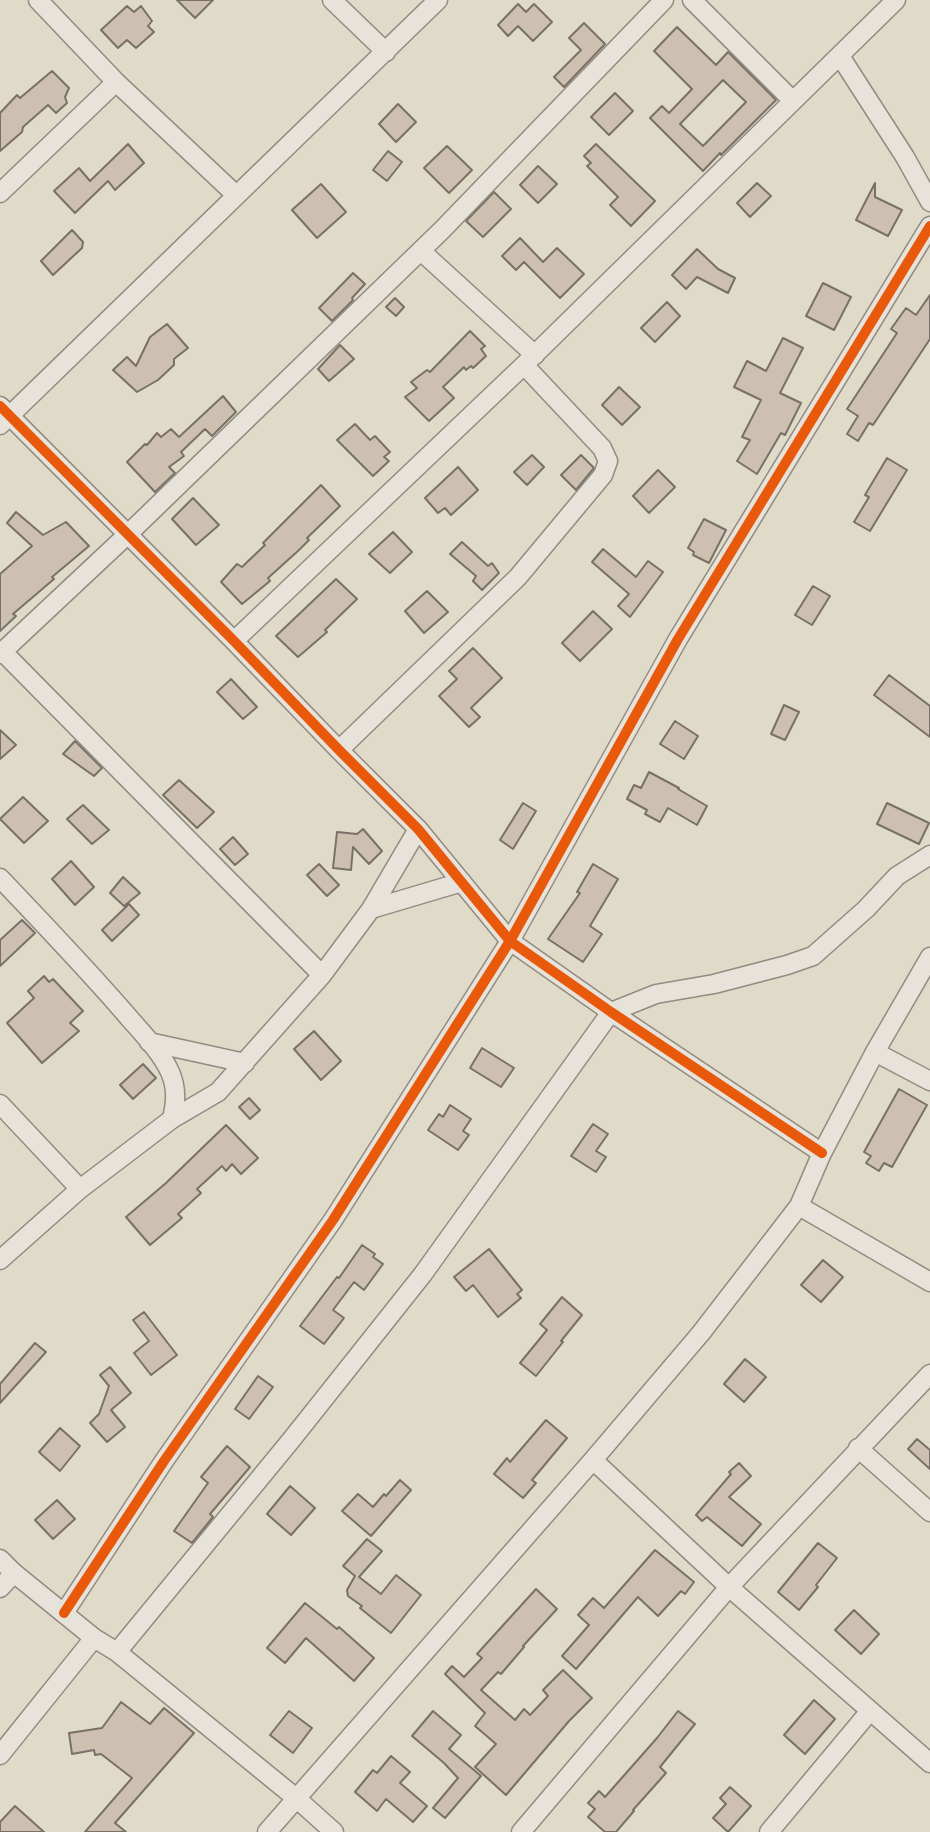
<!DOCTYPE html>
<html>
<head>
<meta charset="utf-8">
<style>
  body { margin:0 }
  canvas { display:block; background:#e0dac9 }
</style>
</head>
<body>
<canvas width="930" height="1832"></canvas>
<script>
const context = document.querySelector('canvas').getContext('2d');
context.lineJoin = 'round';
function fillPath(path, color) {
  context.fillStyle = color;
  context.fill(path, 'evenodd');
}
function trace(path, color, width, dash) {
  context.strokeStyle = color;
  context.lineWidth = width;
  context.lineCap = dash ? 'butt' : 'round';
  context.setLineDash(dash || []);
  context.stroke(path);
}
const building = new Path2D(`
  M177,0H213L195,18Z
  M518,4L526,12L534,4L552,22L533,41L518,26L508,36L498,25Z
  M127,6L134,12L141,6L152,21L148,26L154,32L136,48L127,40L118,48L101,30Z
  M584,23L605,44L564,87L554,77L581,50L569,38Z
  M677,27L716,65L728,52L776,100L721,155L720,153L703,171L650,118L662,106L669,113L692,89L654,51ZM723,80L746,102L703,146L680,124Z
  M52,71L69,88L65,97L67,103L56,113L48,105L23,127L22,132L0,151V113L17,95L20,98Z
  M615,93L633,111L609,135L591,117Z
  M398,104L416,122L396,142L379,124Z
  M128,144L144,163L115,190L108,181L75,213L54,191L79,168L90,181Z
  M596,144L655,201L631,226L610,205L618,197L587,166L591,163L584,156Z
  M447,146L472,170L449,193L424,168Z
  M388,151L402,162L387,181L373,170Z
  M538,166L557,184L538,203L520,185Z
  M757,183L771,196L750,217L737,203Z
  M875,183V197L902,210L888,236L856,220Z
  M321,184L346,212L317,238L292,210Z
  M494,192L511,209L483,237L466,221Z
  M72,230L83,242L82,248L53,275L41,261Z
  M520,238L543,262L557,248L584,274L560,298L524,262L516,270L502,256Z
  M697,249L718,269L735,278L728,293L697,277L686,289L672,275Z
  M353,273L365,284L352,298L353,300L332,321L319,308Z
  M823,283L851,297L834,330L806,316Z
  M930,295V339L873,425L869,423L858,441L847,434L858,416L847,409L897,333L891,329L906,308L916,315Z
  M395,298L404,307L396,316L386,307Z
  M667,302L680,316L655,342L641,328Z
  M167,324L188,348L174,359V365L158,380L137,392L113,370L127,357L136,366L150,337Z
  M470,331L485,346L481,349L486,356L473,368L471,366L466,370L464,367L443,387L454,398L429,421L405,397L417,388L411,382L427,370L430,372Z
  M783,338L803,348L780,393L801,403L785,435L781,433L757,474L737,461L750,440L742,437L761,400L734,387L747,361L766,371Z
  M340,345L354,359L329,381L318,369Z
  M619,387L640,407L622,425L602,405Z
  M223,396L236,412L212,436L205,429L181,452L184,456L169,467L175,473L155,492L127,462L145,444L147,445L157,433L161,437L171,429L179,437Z
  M355,424L370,440L375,436L390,452L384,457L389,461L373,476L337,440Z
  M532,455L544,467L527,485L514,472Z
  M581,455L594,468L576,490L561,475Z
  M887,458L907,470L870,531L854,522L869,497L865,495Z
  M458,467L478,490L451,515L445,508L438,513L425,498Z
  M658,470L675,487L649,513L633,496Z
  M321,485L340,506L307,538L309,540L299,550L268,578L270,581L242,604L221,582L237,564L242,567L265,545L263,543Z
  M193,498L219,525L196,545L172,519Z
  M16,512L43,535L66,522L89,546L52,577L54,579L13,614L16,616L0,631V574L32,546L7,523Z
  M704,519L726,530L709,563L693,555L694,552L688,548Z
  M393,532L412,552L390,573L369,554Z
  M462,542L488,566L492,563L499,573L482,590L473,581L476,576L450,554Z
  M603,549L636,577L648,561L663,572L630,617L618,606L629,594L592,562Z
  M336,579L357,599L325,630L327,632L298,657L276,636Z
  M813,586L830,596L812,625L795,615Z
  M427,591L448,612L424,633L405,611Z
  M593,611L612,629L580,661L562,643Z
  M473,648L502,678L471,708L480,717L469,727L439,696L457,679L449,671Z
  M889,675L930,706V737L874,695Z
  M231,679L257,707L243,719L217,692Z
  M784,705L799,712L785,740L771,734Z
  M675,721L698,736L684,759L660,744Z
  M0,730L16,745L0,759Z
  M75,741L102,768L94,776L63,754Z
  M649,772L679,788L678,789L707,806L697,825L668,808L660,822L645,814L647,810L627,799L634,785L641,788Z
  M179,780L214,812L197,828L163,795Z
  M23,797L48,821L24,843L0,819Z
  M523,803L536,811L513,849L500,840Z
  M887,803L929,823L919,844L877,824Z
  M83,805L109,830L92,844L67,819Z
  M363,829L382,851L369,864L353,847L351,870L333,868L337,832L357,834Z
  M233,837L248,854L235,865L220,849Z
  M71,861L94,887L75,905L52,879Z
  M319,864L339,885L327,896L307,875Z
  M593,864L618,879L590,926L602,934L583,962L548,939L580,893L577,892Z
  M123,877L140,893L124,906L110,893Z
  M129,904L139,915L112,941L102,930Z
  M22,920L35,933L0,966V940Z
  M44,976L49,982L53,979L83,1011L70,1023L79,1031L42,1063L7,1023L34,998L28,991Z
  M314,1031L341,1061L321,1080L294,1049Z
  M482,1048L514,1068L501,1087L470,1068Z
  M143,1064L156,1078L133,1099L120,1085Z
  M899,1089L927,1105L892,1167L884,1163L879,1171L866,1163L871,1156L864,1152Z
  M249,1098L260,1110L250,1119L239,1107Z
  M450,1105L471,1119L463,1131L469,1135L458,1150L428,1130L439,1114L443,1117Z
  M593,1124L608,1134L596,1151L606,1157L596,1172L571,1156Z
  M226,1125L258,1158L241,1174L232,1164L226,1171L222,1166L197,1189L201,1193L178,1214L182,1218L150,1245L126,1217L166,1183Z
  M362,1245L375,1254L373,1257L383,1264L364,1290L354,1282L333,1310L344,1318L324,1344L300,1326L337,1277L339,1278Z
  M489,1249L522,1290L517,1294L521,1298L498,1317L473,1285L466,1291L454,1277Z
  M823,1260L843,1277L821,1302L801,1285Z
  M562,1297L582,1315L561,1341L563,1342L536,1376L520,1363L547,1330L540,1324Z
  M144,1312L177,1355L151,1375L134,1353L149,1341L133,1320Z
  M35,1343L46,1352L0,1403V1384Z
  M745,1359L766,1377L744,1402L724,1384Z
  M110,1367L131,1393L111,1410L125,1427L107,1442L90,1423L99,1414L109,1386L100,1375Z
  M258,1376L273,1387L249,1419L235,1409Z
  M546,1420L567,1438L532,1480L536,1483L523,1498L494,1474L507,1458L510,1462Z
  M60,1428L80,1446L60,1471L39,1452Z
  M917,1439L930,1450V1469L908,1449Z
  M227,1446L250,1467L210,1514L213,1517L192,1543L174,1531L208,1483L201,1477Z
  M739,1463L751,1476L729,1497L761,1524L742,1546L707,1517L702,1521L696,1515L731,1474L729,1472Z
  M400,1480L411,1490L371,1536L342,1511L358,1494L373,1507L384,1494L386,1496Z
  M290,1486L315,1508L291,1535L267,1514Z
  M57,1500L75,1519L53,1539L35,1520Z
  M367,1539L382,1551L359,1577L381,1594L396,1575L421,1595L391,1633L360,1608L362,1606L348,1596L347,1590L355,1576L343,1566Z
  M818,1543L837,1558L816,1585L818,1587L799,1610L778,1592Z
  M655,1550L694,1582L685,1594L681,1591L658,1616L638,1597L576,1669L562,1656L589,1625L578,1615L593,1598L604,1608Z
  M536,1589L557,1609L523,1646L524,1647L501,1674L498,1672L481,1690L515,1720L524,1709L530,1715L548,1696L543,1690L563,1670L592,1698L569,1721L506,1795L475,1767L496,1744L475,1726L485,1713L445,1674L452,1666L464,1677L482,1658L477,1654Z
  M305,1603L337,1629L339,1627L374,1658L354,1681L306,1638L285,1663L267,1648Z
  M854,1610L879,1634L861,1654L835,1630Z
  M814,1700L835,1719L805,1754L784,1735Z
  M121,1702L150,1724L164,1708L194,1733L115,1823L126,1832H85L132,1778L101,1754L95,1755L94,1750L72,1754L69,1733L102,1728Z
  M289,1711L312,1728L293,1753L270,1735Z
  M433,1711L461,1735L449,1749L481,1776L445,1818L433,1808L458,1778L444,1763L412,1736Z
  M678,1711L695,1724L660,1767L666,1773L633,1810L634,1811L616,1832H605L588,1817L595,1809L588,1803L599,1791L605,1797L657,1738Z
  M391,1756L410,1772L400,1783L427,1806L413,1822L386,1799L377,1811L355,1792L373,1770L377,1773Z
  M730,1787L751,1806L728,1832L713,1818L726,1804L720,1798Z
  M15,1806L44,1832H0V1822Z`);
fillPath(building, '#cdc0b1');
trace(building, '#797167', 2);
const street = new Path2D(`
  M38,0L116,82L236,195
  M332,0L386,52
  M692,0L793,101
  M840,56L905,157L930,202
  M0,193L116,82
  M421,251L535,355
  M0,406L234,641L339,750L418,829L510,941L611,1012L822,1153
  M0,425L438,0
  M234,641L524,365L896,0
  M3,652L322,975
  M0,654L127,535L442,230L664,0
  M339,750L518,577L603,475L608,461L602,448L524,365
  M0,878C42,922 84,966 124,1012C139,1030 160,1050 170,1072C177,1088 176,1102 172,1119
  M371,909L462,882
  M149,1042L245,1063
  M875,1052L930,1081
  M0,1104L80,1189
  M799,1206L930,1282
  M0,1260L80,1189L172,1119L218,1092L322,975L371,909L418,829
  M858,1448L930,1512
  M593,1460L729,1587L930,1763
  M0,1559L14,1573L94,1638L117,1652L296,1798L334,1832
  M0,1588L14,1573
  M64,1613L164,1461L333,1220L510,941L678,639L930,226
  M117,1652L292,1439L423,1274L611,1012L656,994L714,984L787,965L813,956L866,909L897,876L930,855
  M0,1755L94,1638
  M267,1832L593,1460L701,1333L799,1206L822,1153L875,1052L930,957
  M521,1832L729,1587L930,1374
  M769,1832L870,1711`);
trace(street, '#928b80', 21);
trace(street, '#e7e3db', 18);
trace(new Path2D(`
  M0,406L234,641L339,750L418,829L510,941L611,1012L822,1153
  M64,1613L164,1461L333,1220L510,941L678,639L930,226`), '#e8590c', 10);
</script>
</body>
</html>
